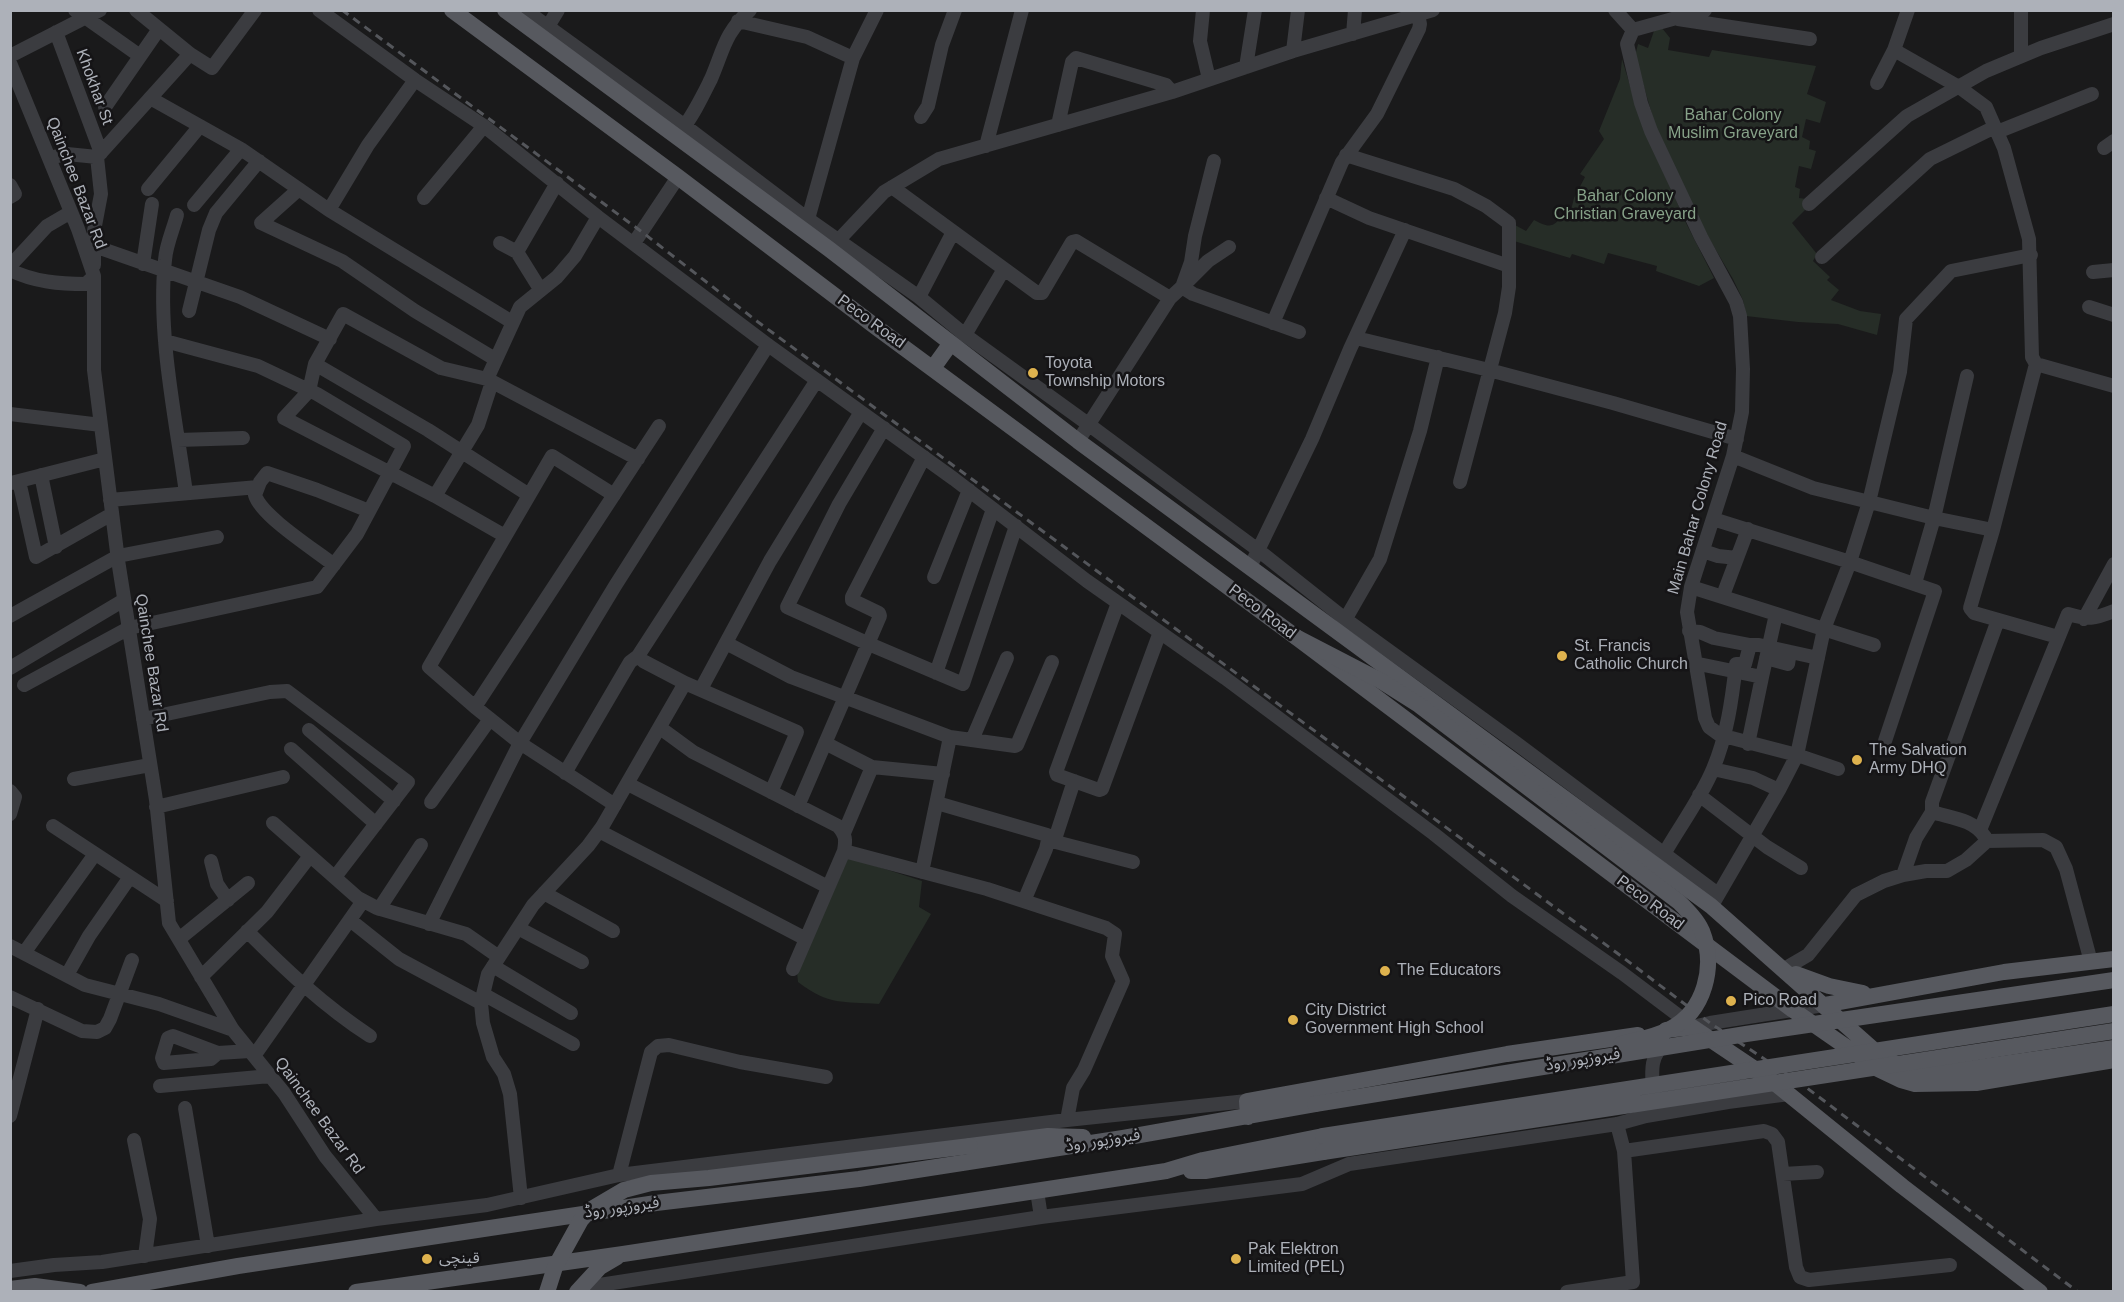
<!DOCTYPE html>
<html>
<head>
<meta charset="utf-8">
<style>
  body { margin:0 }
  #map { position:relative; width:2124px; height:1302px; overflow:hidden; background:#1a1a1b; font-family:Arial,sans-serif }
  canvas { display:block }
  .frame { position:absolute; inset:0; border:12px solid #adb1b9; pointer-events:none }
</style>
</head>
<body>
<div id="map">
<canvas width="2124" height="1302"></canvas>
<div class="frame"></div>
</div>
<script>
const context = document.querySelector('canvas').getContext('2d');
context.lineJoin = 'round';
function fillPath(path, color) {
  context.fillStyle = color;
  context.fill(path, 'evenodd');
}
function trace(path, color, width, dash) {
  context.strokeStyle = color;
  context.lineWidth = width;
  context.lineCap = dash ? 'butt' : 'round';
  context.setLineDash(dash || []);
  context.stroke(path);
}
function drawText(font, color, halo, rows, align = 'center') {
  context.font = font + ' Arial,"Noto Sans Arabic",sans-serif';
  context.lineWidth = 5;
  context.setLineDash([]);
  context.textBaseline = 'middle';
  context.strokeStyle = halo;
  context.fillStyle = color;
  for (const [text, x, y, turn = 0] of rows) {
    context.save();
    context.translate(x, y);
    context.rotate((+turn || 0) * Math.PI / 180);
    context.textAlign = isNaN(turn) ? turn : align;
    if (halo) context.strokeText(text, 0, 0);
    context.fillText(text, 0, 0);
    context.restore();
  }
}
fillPath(new Path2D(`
  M1662,28L1670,38L1668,50L1709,57L1712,50L1816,66L1807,94L1826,102L1820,123L1806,119L1802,137L1810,141L1809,149L1816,151L1811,169L1799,166L1795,187L1800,189L1799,198L1806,199V209L1792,223L1817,254L1813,261L1830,277L1827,280L1839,290L1831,300L1860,311L1881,314L1877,335L1838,324L1798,322L1746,316L1743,300L1733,279L1700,223L1656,128L1635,56L1638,44L1648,48L1654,31Z
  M1622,59L1638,112L1686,223L1714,278L1699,286L1656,271L1657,266L1608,253L1604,264L1572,254L1570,258L1514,241L1515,225L1526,231L1534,220C1558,233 1553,220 1571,210L1574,198L1585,177L1580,174L1604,139L1599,131L1620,79Z
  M845,856L922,881L919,907L931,914L879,1004C842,1001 830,1006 798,982L797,972Z`), '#262d27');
trace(new Path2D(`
  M75,10L140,56
  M136,10L190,54L212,68L255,10
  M319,10L415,80L484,126L598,217L768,345L954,479L1087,581L1225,678L1434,834L1512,896L1622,973L1691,1025
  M525,10L685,126L808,219
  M877,10L853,58L808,219L919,297L965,335L1088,424L1258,550L1345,619L1516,743L1718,894
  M1203,10L1200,41L1209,79
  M1615,10L1633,30L1627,44L1641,103L1651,131L1701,237L1736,302L1740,316L1743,369L1742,412L1733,456L1691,587L1687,612L1705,718L1709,727L1720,735L1797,755L1838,769
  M2021,10V56
  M1678,19L1810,39
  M738,21L807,37L853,58
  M547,28L558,10
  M1633,30L1705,10
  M56,32L101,153
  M1353,34L1355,10
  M1894,50L1959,87L1986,107L2004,148L2029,239L2032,357L2036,364L1993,530L1970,608L1974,613L2058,637
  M1293,51L1298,10
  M10,56L100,10
  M10,63L78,229L94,276V370L118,560L156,800L169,923L233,1030L284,1093L325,1156L376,1219
  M1246,67L1255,10
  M1877,83L1894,50L1908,10
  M150,98L241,149L329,210L512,322
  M105,107L159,29
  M921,117L928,106L942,45L955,10
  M1058,125L1072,62L1076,58L1166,85L1172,92
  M680,132C693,116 702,97 711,79C724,49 724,34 750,10
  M1997,132L2092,94
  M986,146L1022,10
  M2104,148L2114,141
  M1346,155L1454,189L1486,206L1509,223V287L1505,313L1460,482
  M49,158L67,154L97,157
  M10,185L15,194L10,197
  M892,187L1037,293H1042L1072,242L1076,241L1170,298L1182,287L1191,262L1195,236L1214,161
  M148,189L200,126
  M299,189L261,223L342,261L415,311L495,359
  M424,198L484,126
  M1326,198L1369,218L1509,266
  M1809,204L1907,116L1986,71L2041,48L2114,24
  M194,205L241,149
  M329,210L368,145L415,80
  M177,215C173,230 166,245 165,260C157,333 176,420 186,493
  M598,217L575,256L557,277L520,307L487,379L638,459
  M500,243L517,252
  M634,243L678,177
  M94,246L240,297L330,339
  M833,246L884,192L939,159L1172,92L1293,51L1433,10
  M1229,247L1208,261L1182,287L1193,294L1299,332
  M1822,257L1930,159L1995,127
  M143,264L152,204
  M94,265V231L101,194L97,157L190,54
  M10,266L47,226L71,212
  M10,270C34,282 60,284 86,284L94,276
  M2093,272L2114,270
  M540,289L517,252L557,183
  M919,297L953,232
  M2089,307L2114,315
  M189,311L209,230L216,213L259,161
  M1273,323L1342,162L1377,114L1419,29L1420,24L1418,15
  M965,335L1004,269
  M1356,338L1489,370L1613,403L1737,439
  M315,364L428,430L529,495
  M2036,364L2114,386
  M492,382L478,425L435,496L505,536
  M10,414L101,425
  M884,428L839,504L787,607L869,644L963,684L1016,526
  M178,440L243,438
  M1078,441L1170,298
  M1733,456L1813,488L1934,518L1993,530
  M41,475L56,547
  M19,481L36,557L112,514
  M11,483L105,459
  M435,496L284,418L309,391L315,364L343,314L441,368L487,379
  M110,500L258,487
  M1713,519L1850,562L1935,591L1885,741
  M1703,551L1718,556L1737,558
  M334,565C315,550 261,516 255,495L260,482L267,473L317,490L369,511
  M1250,567L1312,439L1350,349L1405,230
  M934,577L969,490
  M1915,583L1934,518L1967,376
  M1691,587L1874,645
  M1725,590L1748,529
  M1118,603L1056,772L1057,775L1099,790L1102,789L1160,632
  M10,616L118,556L217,537
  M2084,619L2114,564
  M1341,627L1380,559L1420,431L1438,357
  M726,643L791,677L950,737L1015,746L1017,745L1052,662
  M1750,645H1759L1818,658
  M1766,658L1788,664L1790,652
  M643,661L685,683
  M1694,663L1762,677L1748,744
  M10,668L124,600
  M936,673L993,509
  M1762,677L1776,614
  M24,685L129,628L317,587L357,534L404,446L317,394L258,366L165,341
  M701,689L770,561L861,412
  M475,707L429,667L552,456L614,495
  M143,719L270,692L287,691L408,782L335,877
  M309,730L394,801
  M659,730H663L693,752L838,826C846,835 846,840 844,851L793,969
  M972,740L1007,658
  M825,743L872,767L943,774
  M291,749L376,824
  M1713,769L1753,778L1779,790
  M565,773L630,662L638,656L817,380
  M74,779L150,765
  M628,784L828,887
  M10,791L15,797L10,814
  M1699,795L1767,847L1801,868
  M431,802L490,719
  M937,803L1047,835L1048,840L1046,849L1024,901
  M615,805L520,743L475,707L659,426
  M798,806L880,616L879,613L852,600V597L924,457
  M156,807L283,777
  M1932,812V802L1998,620
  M273,823L358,898L377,908L466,934L499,957
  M53,826L167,901
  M1980,830L2068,614C2088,620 2094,619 2114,611
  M599,831L806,939
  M844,833L872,767
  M1048,840L1133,862
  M1054,842L1074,781
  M844,851L987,889L1106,928L1115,934L1112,956L1123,981L1084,1070L1073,1088L1067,1120
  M1664,854C1680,826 1701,798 1713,769C1727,736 1732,699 1736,664H1745L1750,645L1714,638L1700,632L1689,631
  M211,861L217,884L228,900
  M922,872L950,737
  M1903,875L1916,838L1932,812C1951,818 1973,819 1985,837
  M544,893L613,931
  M1714,902L1779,790L1797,755L1824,629L1850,562L1869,502L1900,372L1906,319L1951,271L2031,255
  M379,909L421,845
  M350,920L399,959L481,1003
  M429,924L520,743L615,586L768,345
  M518,928L582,962
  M247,931C286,970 324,1006 370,1036
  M179,939L248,883
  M10,946L85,985L159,1004L233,1030
  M24,953L95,854
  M493,966L571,1013
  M1784,969L1808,955L1856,895L1884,881L1903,875L1926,871H1947L1966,860L1987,841L2043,840L2056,847L2066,869L2091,962
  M67,975L89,936L130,877
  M201,977L267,912L310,856
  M483,994L573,1044
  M10,997L82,1031L97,1032L105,1028L110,1019L132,960
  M1687,1030L1692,1027L1710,1023L1824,1005
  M218,1053L211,1059L164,1063L162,1058L168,1038L173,1036L218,1053L250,1051
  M254,1056L363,901
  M160,1086L270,1076
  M185,1108L208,1246
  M10,1116L38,1009
  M1646,1116L1728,1102L1789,1094
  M1617,1124L1624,1151L1764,1131L1772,1134L1778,1142L1796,1267L1800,1277L1809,1280L1950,1265
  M134,1140L150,1219L145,1256
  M1783,1174L1817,1172
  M619,1175L651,1052L658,1046L669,1045L740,1062L826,1077
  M1037,1191L1041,1217
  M521,1198L510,1094L504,1074L493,1057L483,1023L481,1003L488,974L533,905L588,846L602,827L685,683L797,732L771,792
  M10,1271L54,1265L102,1262L376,1219L487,1205L619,1175L1067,1120L1247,1101
  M580,1288L1041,1217L1302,1184L1349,1164L1617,1124L1646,1116L1652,1110C1657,1087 1643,1061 1665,1044
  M1567,1292L1633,1282L1624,1151`), '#3b3c40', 14);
trace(new Path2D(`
  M452,10L678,177L876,327L1296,637L1793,1010L1878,1069L1901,1080L1915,1084L1976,1083L2114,1060
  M505,10L829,249L1078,441L1711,906L1876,1052L1901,1067L1940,1073L2114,1048
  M933,368L951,343
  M1796,974L1829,986L1863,993
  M1824,1005L2004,972L2114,959
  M1666,1030L1692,1027L1771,1080L1902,1186L2040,1292
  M1248,1117L1247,1101L1507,1054L1638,1035
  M970,1146L1048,1136L1083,1137
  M1191,1171H1205L1323,1152
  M10,1289L35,1286L80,1292
  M92,1292L238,1266L656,1203L859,1179L1123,1138L1315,1104
  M356,1292L623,1254L1166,1171L1203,1160L1323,1136
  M577,1292L600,1267L617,1257`), '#57595f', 16);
trace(new Path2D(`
  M342,10L642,232L758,322L1617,953L1710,1023L1799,1082L2078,1292`), '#54565b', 3, [8, 6]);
trace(new Path2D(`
  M1296,637L1381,681L1419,705L1679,902C1688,911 1697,920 1702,931C1716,966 1705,1011 1670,1029C1655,1037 1637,1040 1621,1044
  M1315,1104L1746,1034L2114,980
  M1323,1136L2114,1014
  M1323,1152L2114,1031
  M547,1292L555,1267L581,1220L590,1210L624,1190L651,1183L709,1178L970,1146`), '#57595f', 16);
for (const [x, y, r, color] of [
  [1033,373,6,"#deb24e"],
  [1562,656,6,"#deb24e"],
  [1857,760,6,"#deb24e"],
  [1385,971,6,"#deb24e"],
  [1731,1001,6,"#deb24e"],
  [1293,1020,6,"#deb24e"],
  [427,1259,6,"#deb24e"],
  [1236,1259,6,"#deb24e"]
]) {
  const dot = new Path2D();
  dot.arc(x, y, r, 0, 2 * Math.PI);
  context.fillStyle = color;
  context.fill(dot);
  trace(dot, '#151416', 2);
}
drawText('16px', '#adb1b9', '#151416', [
  ["Khokhar St",94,87,70],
  ["Qainchee Bazar Rd",76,183,69],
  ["Peco Road",871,322,36],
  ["Main Bahar Colony Road",1698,508,-74],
  ["Peco Road",1262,612,37],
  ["Qainchee Bazar Rd",151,663,81],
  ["Peco Road",1650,903,37],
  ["فیروزپور روڈ",1583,1060,-9],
  ["Qainchee Bazar Rd",319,1116,54],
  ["فیروزپور روڈ",1103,1141,-9],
  ["فیروزپور روڈ",622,1208,-8]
]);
drawText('16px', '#87a289', '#151416', [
  ["Bahar Colony",1733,116],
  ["Muslim Graveyard",1733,134],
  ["Bahar Colony",1625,197],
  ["Christian Graveyard",1625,215]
]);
drawText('16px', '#adb1b9', '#151416', [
  ["Toyota",1045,364],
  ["Township Motors",1045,382],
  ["St. Francis",1574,647],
  ["Catholic Church",1574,665],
  ["The Salvation",1869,751],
  ["Army DHQ",1869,769],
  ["The Educators",1397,971],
  ["Pico Road",1743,1001],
  ["City District",1305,1011],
  ["Government High School",1305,1029],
  ["Pak Elektron",1248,1250],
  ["Limited (PEL)",1248,1268],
  ["قینچی",439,1259]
], 'left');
</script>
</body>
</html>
